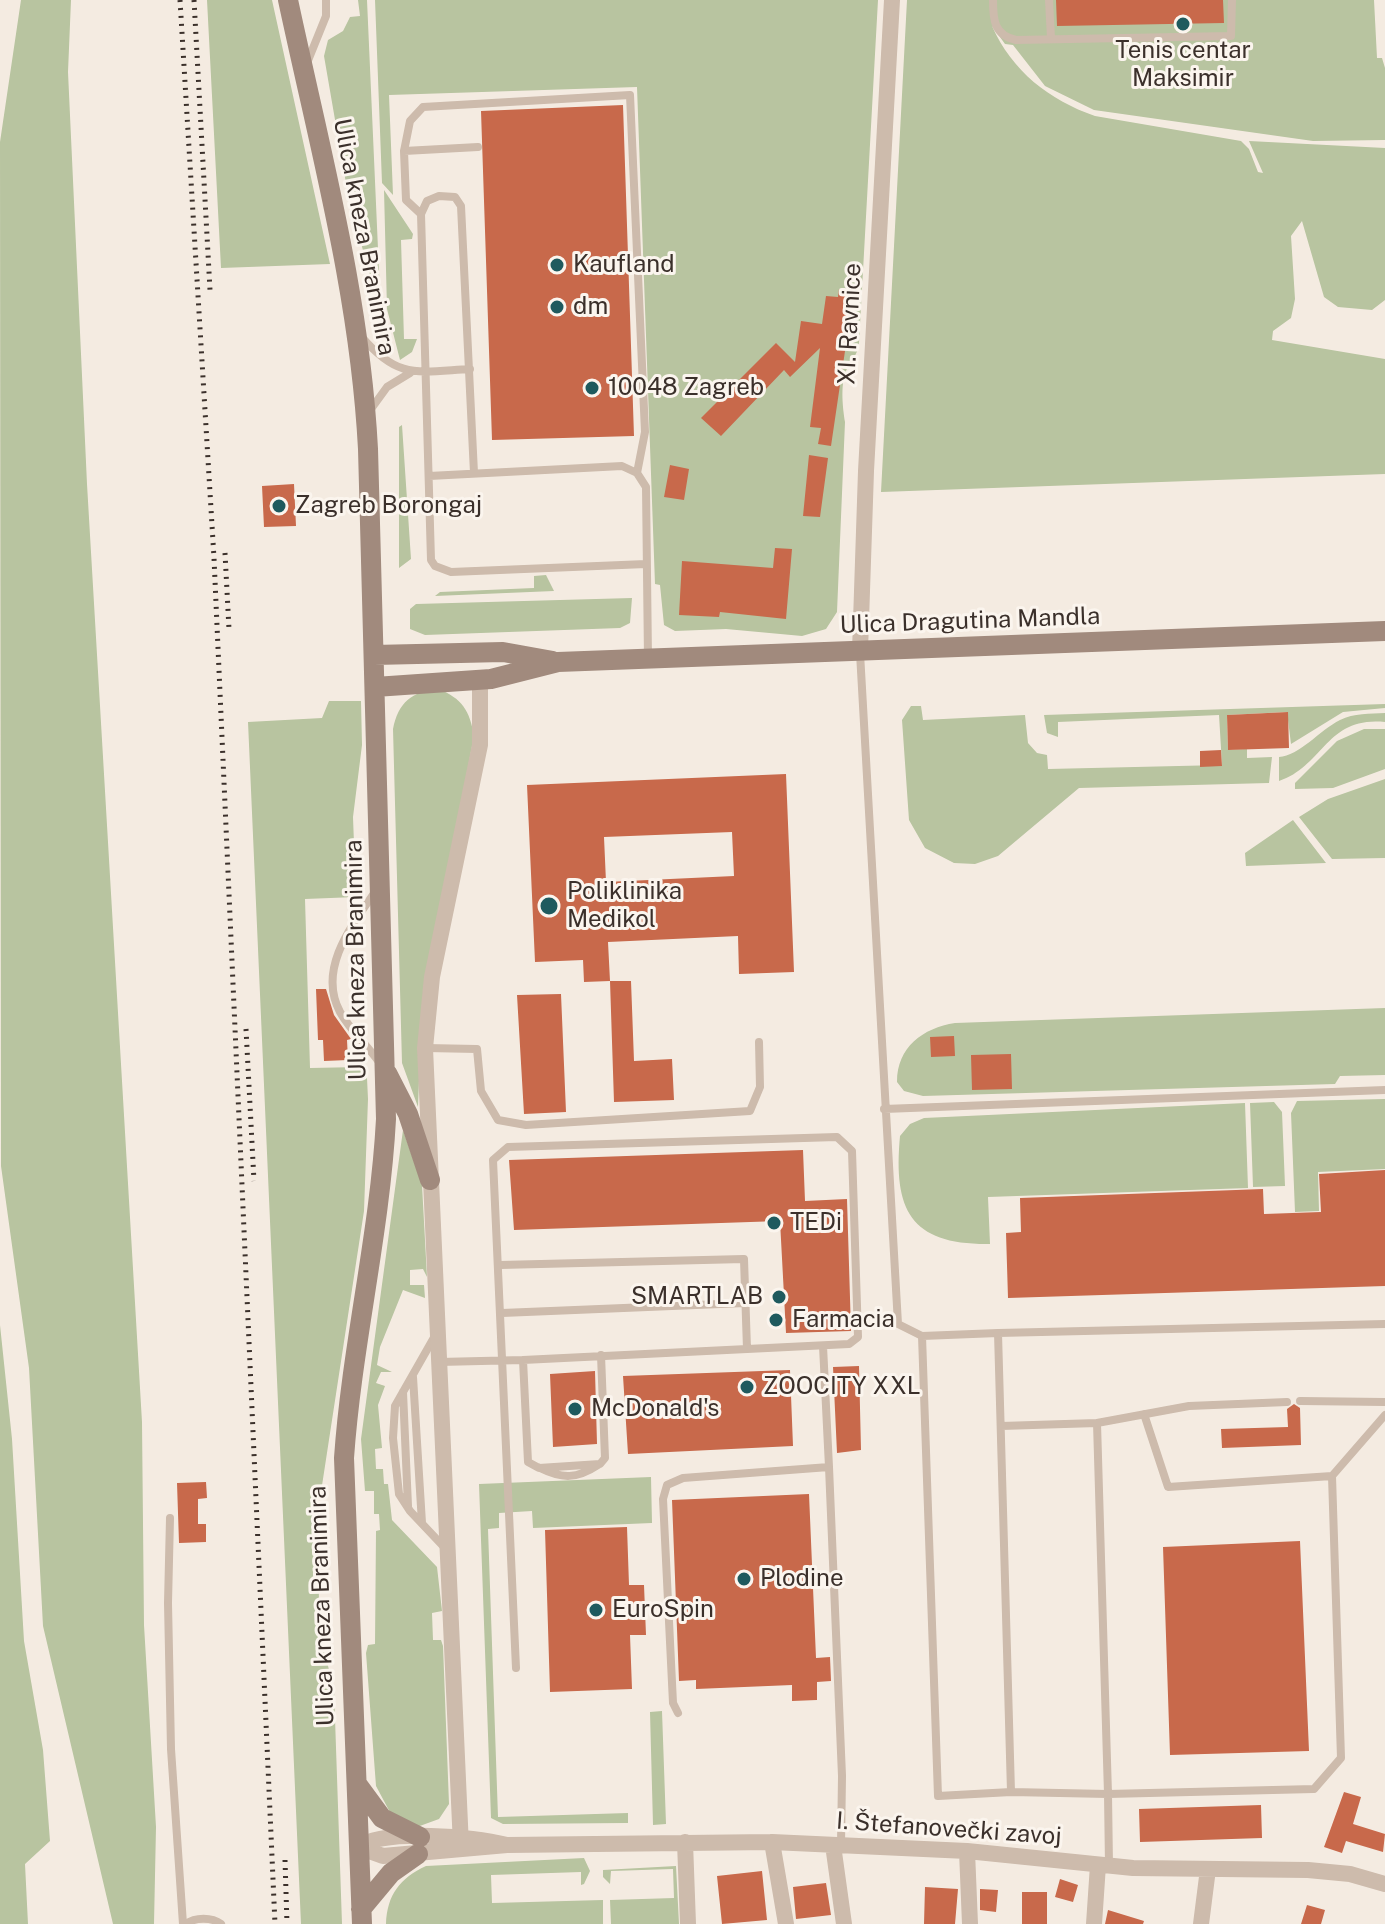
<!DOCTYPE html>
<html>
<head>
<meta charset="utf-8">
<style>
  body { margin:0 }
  canvas { display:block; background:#f4ebe1 }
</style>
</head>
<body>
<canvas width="1385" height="1924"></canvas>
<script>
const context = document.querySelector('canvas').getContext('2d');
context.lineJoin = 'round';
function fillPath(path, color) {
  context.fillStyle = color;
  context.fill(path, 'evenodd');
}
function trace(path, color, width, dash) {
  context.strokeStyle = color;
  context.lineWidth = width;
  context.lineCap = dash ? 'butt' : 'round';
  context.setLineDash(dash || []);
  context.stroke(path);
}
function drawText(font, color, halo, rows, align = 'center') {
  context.font = font + ' "Public Sans",sans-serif';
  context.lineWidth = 6;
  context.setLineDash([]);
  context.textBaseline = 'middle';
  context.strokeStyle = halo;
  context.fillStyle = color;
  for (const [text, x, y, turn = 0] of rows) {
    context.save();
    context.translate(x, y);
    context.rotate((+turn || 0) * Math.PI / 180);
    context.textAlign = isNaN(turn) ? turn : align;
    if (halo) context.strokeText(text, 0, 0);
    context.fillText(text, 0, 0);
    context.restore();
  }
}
fillPath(new Path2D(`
  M21,0H71L68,72L87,484L142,1422L144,1625L156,1827L154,1924H113L43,1626L29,1368L1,1166L0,142Z
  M207,0H272L330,264L221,268Z
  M358,0H367L381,317L348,195L324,56L328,40L343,31L350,17L360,16Z
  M375,0H878L859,343C858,356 850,360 846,371C840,386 843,409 845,422L837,612L826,629L802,636L726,629L675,631L664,625L660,585L655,584L637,87L389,95L393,195L382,183Z
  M907,0H1374L1377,58H1382L1385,68V140L1313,141L1094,110L1045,86L1013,45L1005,44L992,26C1012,71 1049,100 1095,116L1241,141L1249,149L1258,172L1263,173L1249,141L1385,148V300L1372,310L1338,307L1324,297L1302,221L1291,236L1295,299L1291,318L1273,331L1272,340L1385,359V474L881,492Z
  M384,190L413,234L412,239L401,240L404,339H417L412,352L400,360L387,309Z
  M402,425L411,559L399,568V427Z
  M546,575L554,591L435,596L440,592L534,588V576Z
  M632,598L630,623L620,628L425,635L410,629V609L416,604Z
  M438,689C462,698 470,711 474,736L422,1004L418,1107L402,1063L393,729C398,703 412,691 438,689Z
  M329,701H361L362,745L353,817L356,897L305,899L310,1068L361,1067L367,1078L368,1099L364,1211L321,1492L316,1494L320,1635L334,1689L342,1924H301L248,722L322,718Z
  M1385,704V708L1343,712L1291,744L1287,712L1227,715L1228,750L1247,749V758L1272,757L1269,783L1079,788L998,856L975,864L954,863L925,848L909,820L902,720L911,706H921L923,720L1025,715L1028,743L1037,753L1047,755L1048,769L1222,765L1219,715L1058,722V737L1047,733L1044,715Z
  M1385,713V722C1326,716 1324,766 1279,781V757C1299,756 1320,730 1340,720C1354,713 1370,714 1385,713Z
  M1364,729H1385V769L1333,788L1295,789V783L1337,741Z
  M1385,779V858L1332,859L1299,817L1328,799Z
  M1293,820L1326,863L1246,866L1245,853Z
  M1385,1008V1075L1340,1076L1335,1084L923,1096L904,1091L897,1082C897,1047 923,1028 955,1023Z
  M1385,1099V1169L1318,1172L1319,1211L1295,1212L1291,1113L1297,1101Z
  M1274,1102L1282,1112L1285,1186L1253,1187L1250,1103Z
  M1245,1103L1248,1188L988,1197L990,1244C911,1245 893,1211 900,1136L910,1124L924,1118Z
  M403,1130L422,1185L427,1277L423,1269L410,1270V1285H424L425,1298L403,1290L380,1347L377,1365L392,1372H381L376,1383L385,1386L378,1405L382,1448L375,1449L376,1469H383L384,1484H388L392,1520L437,1567L442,1611L432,1613L433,1640H441L443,1646L449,1804L439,1819L417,1827L392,1816L376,1786L366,1653L368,1645L375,1644L376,1531L380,1530L379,1514H374V1491H365L361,1439Z
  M0,1325L12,1439L24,1641L43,1750L50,1841L25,1864L28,1924H0Z
  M651,1477L652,1523L533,1528L532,1511L499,1513V1528L488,1529L498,1817L628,1813V1823L503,1824L491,1818L479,1484Z
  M662,1711L666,1824L653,1825L650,1712Z
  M584,1858L590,1871L584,1884L581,1885V1872L491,1875L492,1903L603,1900V1924H386C387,1895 400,1878 426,1866Z
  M676,1866L679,1924H611L610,1900L674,1898L673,1869L611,1871L610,1884L603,1877V1870Z`), '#b8c4a0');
fillPath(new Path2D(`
  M1056,0H1223L1224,23L1057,26Z
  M623,105L634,436L492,440L481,111Z
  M839,289L854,290L831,446L818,444L821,428L810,427L820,348L790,377L784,370L721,436L701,418L776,343L795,362L801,321L822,324L826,296L838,297Z
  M809,455L828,458L820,517L803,516Z
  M670,465L689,469L684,500L664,497Z
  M294,484L296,526L264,527L262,486Z
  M775,548L792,549L786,619L720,612L719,617L679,615L682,561L773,568Z
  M1288,712L1289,748L1228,750L1227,715Z
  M1221,750L1222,766L1200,767V751Z
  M786,774L794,972L739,974L738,936L608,942L610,981L584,982L583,960L535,962L527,785ZM732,832L734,876L606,882L604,837Z
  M610,981H631L634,1061L672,1059L674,1100L614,1102Z
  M316,989H326L334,1015L351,1039L347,1040L348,1060L324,1061L323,1040H318Z
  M561,994L566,1112L524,1114L517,995Z
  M954,1036L955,1056L931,1057L930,1037Z
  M1011,1054L1012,1089L972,1090L971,1055Z
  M803,1150L805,1201L847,1199L851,1331L786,1333L780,1221L514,1230L509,1160Z
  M1385,1170V1286L1008,1298L1006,1233L1021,1232L1020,1198L1263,1189L1264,1214L1321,1212L1319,1174Z
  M859,1366L861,1450L837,1453L833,1367Z
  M790,1370L793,1446L628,1454L623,1376Z
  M595,1371L597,1444L553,1447L550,1374Z
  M1294,1404L1300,1408L1301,1445L1222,1448L1221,1429L1288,1427L1287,1409Z
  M206,1482L207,1498L198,1499V1524H206V1542L179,1543L177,1483Z
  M809,1494L816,1658L830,1657L831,1681L817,1682V1700L792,1701V1685L696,1689V1680L679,1681L672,1500Z
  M627,1527L629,1585H644L646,1635H630L632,1689L550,1692L545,1530Z
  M1300,1541L1309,1751L1170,1755L1163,1547Z
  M1344,1792L1361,1797L1353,1824L1385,1834L1383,1852L1346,1841L1342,1853L1324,1847Z
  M1261,1805L1262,1838L1140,1842L1139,1809Z
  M762,1871L767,1920L722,1924L717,1876Z
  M1060,1879L1078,1885L1073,1902L1055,1897Z
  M826,1883L831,1915L796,1919L793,1887Z
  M925,1887L958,1889L955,1924H924Z
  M980,1889L998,1890L996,1912L980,1910Z
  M1022,1892H1047V1924H1022Z
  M1307,1905L1325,1910L1321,1924H1301Z
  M1108,1910L1144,1921L1143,1924H1105Z`), '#c8694b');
trace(new Path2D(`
  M993,0C993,20 994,35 1016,40L1231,36L1232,0
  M1049,0L1051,38
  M307,63L326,16V0
  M404,151L478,147
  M421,214L406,200L404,151L410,121L423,107L630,95L645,432L637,473
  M361,336C398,380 417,372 470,369
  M371,409L387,387L410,373
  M474,473L461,206L455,197L439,196L427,201L421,214L431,560L435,566L451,572L646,564
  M429,476L622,466L637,473L646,487L648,659
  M860,653L898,1324L922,1336
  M375,892C352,925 317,969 340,1012C350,1030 367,1045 379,1062
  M426,1048L477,1049L481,1091L498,1120L526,1125L750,1111L760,1087L759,1042
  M884,1109L1385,1090
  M500,1265L744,1259L747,1349
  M502,1313L745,1303
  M998,1333L922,1336L938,1796L1011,1792
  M436,1334L395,1406L393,1438L399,1494L410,1511L445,1548
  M823,1346L829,1467
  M523,1360L528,1462L539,1468L600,1464L605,1458L601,1355
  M439,1362L523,1360L849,1344L858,1337L852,1151L837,1137L508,1147L493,1160L516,1668
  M413,1377L422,1523
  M403,1392L408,1506
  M1300,1401L1385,1402
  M1144,1414L1168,1487L1332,1476
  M1097,1423L1189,1406L1287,1402
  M1001,1426L1097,1423L1108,1794L1314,1789L1341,1758L1332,1476L1385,1415
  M540,1468C562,1479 577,1479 598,1465
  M170,1518L168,1603L171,1749L183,1924
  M678,1713L673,1703L663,1499L667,1485L683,1478L829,1467L842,1776L841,1845
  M1109,1866L1108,1794L1011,1792L998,1333L1385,1324
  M186,1924C195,1917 212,1917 221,1924`), '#cdbbac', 8);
trace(new Path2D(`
  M860,651L866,471L892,0
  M685,1842L688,1924
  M772,1842L786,1924
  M507,1845C475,1837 385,1828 358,1847L383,1856L507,1845L772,1842L967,1851L1133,1868L1308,1870L1350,1874L1385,1884
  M833,1845L844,1924
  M461,1846L425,1048L432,977L480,745V681
  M967,1851L970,1924
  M1094,1924L1098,1865
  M1201,1924L1208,1869`), '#cdbbac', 16);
trace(new Path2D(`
  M288,0C320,150 360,295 368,449L386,1119C380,1233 352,1344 344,1458L362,1924
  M374,655L503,652L553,661
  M375,687L491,679L558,662L1385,631
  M387,1073L408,1114L430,1180
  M357,1784L382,1818L420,1837
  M361,1909L391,1873L418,1854`), '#a18a7d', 20);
trace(new Path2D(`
  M180,0L214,558L275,1924
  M194,0L210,290
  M225,553L229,629
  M246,1029L254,1181
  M285,1860L287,1924`), '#3b302b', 5, [2, 6]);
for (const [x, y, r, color] of [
  [1183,24,8,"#1f5a5e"],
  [557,265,8,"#1f5a5e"],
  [557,307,8,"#1f5a5e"],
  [592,388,8,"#1f5a5e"],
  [279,506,8,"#1f5a5e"],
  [549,906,10,"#1f5a5e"],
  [774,1223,8,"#1f5a5e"],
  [779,1297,8,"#1f5a5e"],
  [776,1320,8,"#1f5a5e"],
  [747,1387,8,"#1f5a5e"],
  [575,1409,8,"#1f5a5e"],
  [744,1579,8,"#1f5a5e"],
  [596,1610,8,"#1f5a5e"]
]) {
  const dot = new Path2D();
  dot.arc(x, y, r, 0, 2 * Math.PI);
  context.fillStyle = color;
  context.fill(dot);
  trace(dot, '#fbf5ee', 3);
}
drawText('24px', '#3b302b', '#fbf5ee', [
  ["Tenis centar",1183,51,"center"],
  ["Maksimir",1183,79,"center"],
  ["Kaufland",573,265],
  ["dm",573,307],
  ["10048 Zagreb",608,388],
  ["Zagreb Borongaj",295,506],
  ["Poliklinika",567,892],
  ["Medikol",567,920],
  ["TEDi",790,1223],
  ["SMARTLAB",763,1297,"right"],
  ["Farmacia",792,1320],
  ["ZOOCITY XXL",763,1387],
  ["McDonald's",591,1409],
  ["Plodine",760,1579],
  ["EuroSpin",612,1610]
], 'left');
drawText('24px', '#3b302b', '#fbf5ee', [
  ["Ulica kneza Branimira",364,237,79],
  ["XI. Ravnice",850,324,-87],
  ["Ulica Dragutina Mandla",970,621,-2],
  ["Ulica kneza Branimira",356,960,-91],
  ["Ulica kneza Branimira",322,1606,-92],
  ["I. Štefanovečki zavoj",949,1829,4]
]);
</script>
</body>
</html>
